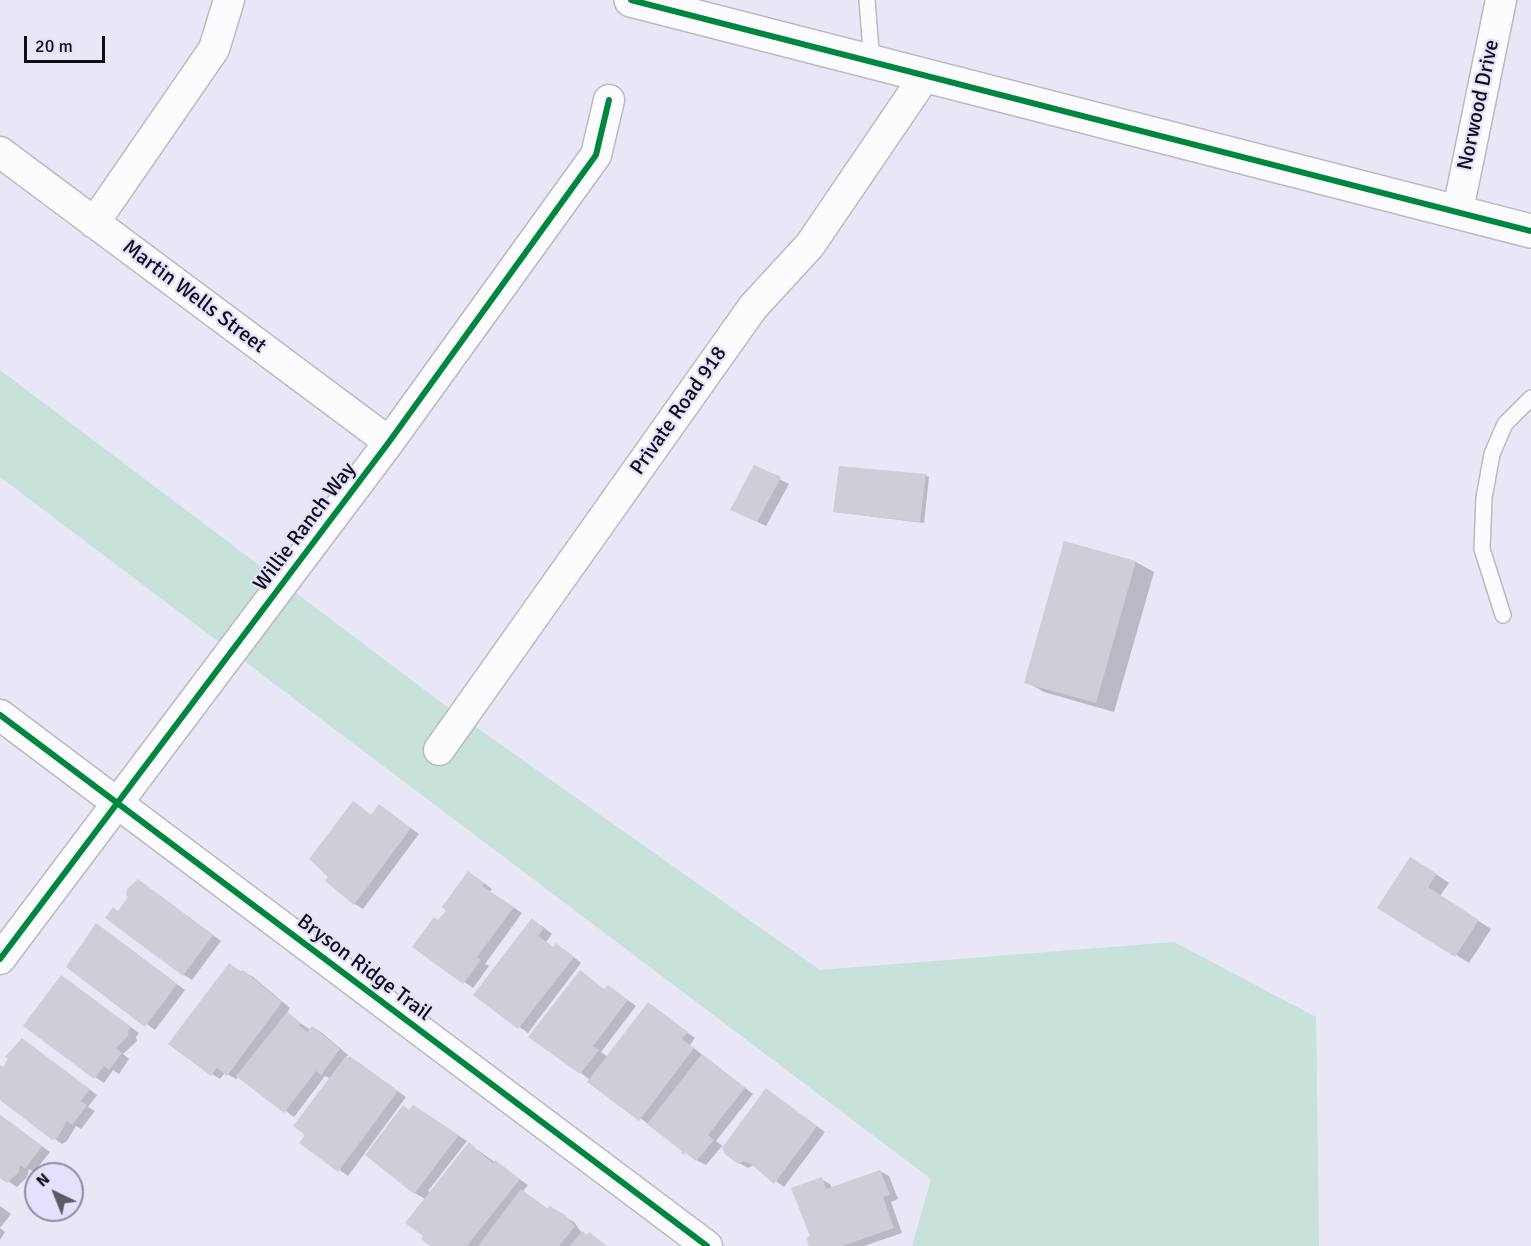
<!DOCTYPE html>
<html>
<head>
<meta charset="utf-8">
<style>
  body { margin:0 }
  #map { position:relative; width:1531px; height:1246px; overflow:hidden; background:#e9e7f6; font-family:Signika,sans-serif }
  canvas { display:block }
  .north { position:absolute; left:24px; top:1162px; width:60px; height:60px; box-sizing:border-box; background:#e4e1fc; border:2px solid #8f8da0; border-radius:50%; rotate:317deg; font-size:16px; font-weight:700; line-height:24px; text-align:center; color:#0f0e17 }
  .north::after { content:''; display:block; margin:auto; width:21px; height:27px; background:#5b5a65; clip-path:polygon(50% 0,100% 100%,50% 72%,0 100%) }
  .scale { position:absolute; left:24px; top:36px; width:81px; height:27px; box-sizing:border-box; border:3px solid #0f0e17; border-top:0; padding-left:8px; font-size:18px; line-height:21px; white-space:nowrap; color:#0f0e17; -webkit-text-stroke:4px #e4e1fc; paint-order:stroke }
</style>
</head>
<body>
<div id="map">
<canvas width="1531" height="1246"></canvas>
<div class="north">N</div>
<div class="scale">20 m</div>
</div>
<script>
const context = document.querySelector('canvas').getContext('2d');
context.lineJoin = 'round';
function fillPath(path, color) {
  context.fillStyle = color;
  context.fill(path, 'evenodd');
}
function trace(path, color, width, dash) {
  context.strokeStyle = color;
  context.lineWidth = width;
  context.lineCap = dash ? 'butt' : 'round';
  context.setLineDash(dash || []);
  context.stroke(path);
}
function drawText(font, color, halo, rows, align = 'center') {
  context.font = font + ' Signika,sans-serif';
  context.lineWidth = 4.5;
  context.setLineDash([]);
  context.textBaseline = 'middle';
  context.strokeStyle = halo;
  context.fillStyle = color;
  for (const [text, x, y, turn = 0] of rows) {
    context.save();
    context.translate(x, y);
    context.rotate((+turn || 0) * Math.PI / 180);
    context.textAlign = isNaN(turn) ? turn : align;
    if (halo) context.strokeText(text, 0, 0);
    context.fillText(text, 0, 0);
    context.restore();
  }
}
fillPath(new Path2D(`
  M0,370L442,703L820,970L1174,942L1316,1017L1319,1246H912L931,1179L0,477Z`), '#c7e2da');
fillPath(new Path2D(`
  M755,467L789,484L766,526L741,514Z
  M925,475L929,477L924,523L835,512Z
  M1065,542L1136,562L1154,572L1114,712L1044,692L1026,682Z
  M353,803L372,816L380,806L419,834L363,909L355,904Z
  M1424,866L1449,883L1440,896L1491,929L1469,963L1380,907Z
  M477,878L492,889L490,892L522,913L485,964L489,966L473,988L414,947Z
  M147,886L221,941L192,980L184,975L119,912Z
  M541,925L552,934L546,942L554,948L565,950L581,963L528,1033L475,995Z
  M105,930L185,990L155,1030L68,967Z
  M238,970L252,976L290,1008L286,1014L311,1030L313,1027L321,1032L348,1055L346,1058L359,1063L406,1097L348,1176L301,1143L331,1079L325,1076L294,1117L239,1076L236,1079L225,1073L220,1079L212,1074Z
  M70,982L139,1033L136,1037L137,1041L123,1054L129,1059L119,1074L113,1070L104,1083L95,1077Z
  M605,990L617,992L636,1006L601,1052L608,1057L648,1004L695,1038L690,1045L753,1094L716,1141L724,1147L767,1090L825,1132L784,1187L754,1165L748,1168L739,1163L722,1146L706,1165L694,1159L581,1073Z
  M23,1040L97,1095L88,1107L95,1111L81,1129L76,1126L67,1141L62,1144L0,1098V1066L4,1068Z
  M410,1111L422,1112L467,1141L428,1191L431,1193L469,1144L528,1185L523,1191L549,1210L550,1208L574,1222L582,1233L607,1246H432L425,1235V1199L415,1193Z
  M0,1115L50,1152L34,1172L29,1169L27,1177L17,1187L0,1176Z
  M880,1171L889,1176L898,1199L891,1202L902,1233L864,1246H811L821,1179L830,1184L832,1188Z
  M0,1206L11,1214L0,1228L5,1232L0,1240Z`), '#0003');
fillPath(new Path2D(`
  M754,465L781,477L757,522L730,510Z
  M839,466L926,474L920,522L833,512Z
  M1064,541L1136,561L1096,703L1024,683Z
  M353,801L371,815L379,804L411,828L354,905L325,881L328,877L309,859Z
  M1410,857L1437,874L1428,887L1479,920L1455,957L1377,908Z
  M468,871L484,883L482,886L514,907L477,957L481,960L463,984L412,947L434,917L438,920L446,911L442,907Z
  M138,879L213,935L183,976L105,918L113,907L118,911L128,897L126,895L127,889Z
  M532,918L544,928L538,936L553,947L556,943L574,957L518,1029L473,995Z
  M96,923L177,984L145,1027L66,967Z
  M229,963L241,972L243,970L282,1002L227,1076L217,1068L211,1076L168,1044Z
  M580,970L604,989L608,985L628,1000L593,1046L599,1050L580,1074L528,1037Z
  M61,975L131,1027L127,1032L129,1035L116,1048L122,1053L109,1070L104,1066L94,1079L23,1026Z
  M648,1002L688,1032L682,1039L694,1048L639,1121L587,1082Z
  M287,1012L301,1023L299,1025L307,1032L312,1026L340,1049L321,1075L316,1071L284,1113L236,1076Z
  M22,1038L90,1089L81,1101L87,1105L72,1125L67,1121L58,1137L52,1140L0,1100V1065L3,1067L8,1059L5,1057Z
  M702,1054L745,1088L708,1135L714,1140L696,1161L686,1153L684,1155L681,1153L682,1151L647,1124Z
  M346,1056L348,1058L350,1056L398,1091L338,1172L299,1143L305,1135L293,1126Z
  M766,1088L817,1126L774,1184L752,1165L744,1161L738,1164L725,1154L722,1148Z
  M403,1105L409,1110L413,1105L459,1135L414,1194L365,1155Z
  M0,1115L42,1146L25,1169L20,1165L19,1172L7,1183L0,1178Z
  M469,1142L485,1157L493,1163L495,1160L520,1179L467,1246H430L421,1239L423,1236L405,1223Z
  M880,1170L890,1195L883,1197L894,1228L842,1246H809L806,1238L810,1236L791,1188L822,1177L826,1189Z
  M521,1189L547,1209L550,1206L565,1215L575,1226L559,1246H478Z
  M582,1231L587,1235L589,1232L607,1246H570Z`), '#d0ccd8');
const service = new Path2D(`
  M867,0L872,63
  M1503,615L1482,549L1484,498L1492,454L1505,424L1531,398`);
const minor = new Path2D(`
  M0,152L389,442
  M1458,210L1501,0
  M94,223L214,49L229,0
  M0,715L707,1246
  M439,750L753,307L810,245L925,76
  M0,959L389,442L596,155L609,100`);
const tertiary = new Path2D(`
  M631,0L1531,231`);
trace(service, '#bab9c4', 18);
trace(minor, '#bab9c4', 33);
trace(tertiary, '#bab9c4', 36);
trace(service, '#fcfbfe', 15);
trace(minor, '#fcfbfe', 30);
trace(tertiary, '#fcfbfe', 33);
trace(new Path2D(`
  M631,0L1531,231
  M0,715L707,1246
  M0,959L389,442L596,155L609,100`), '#00873e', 6);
drawText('21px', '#0f0e17', '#e4e1fc', [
  ["Norwood Drive",1479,105,-78],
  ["Martin Wells Street",194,297,37],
  ["Private Road 918",679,411,-55],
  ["Willie Ranch Way",305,527,-53],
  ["Bryson Ridge Trail",364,968,37]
]);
</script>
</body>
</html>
